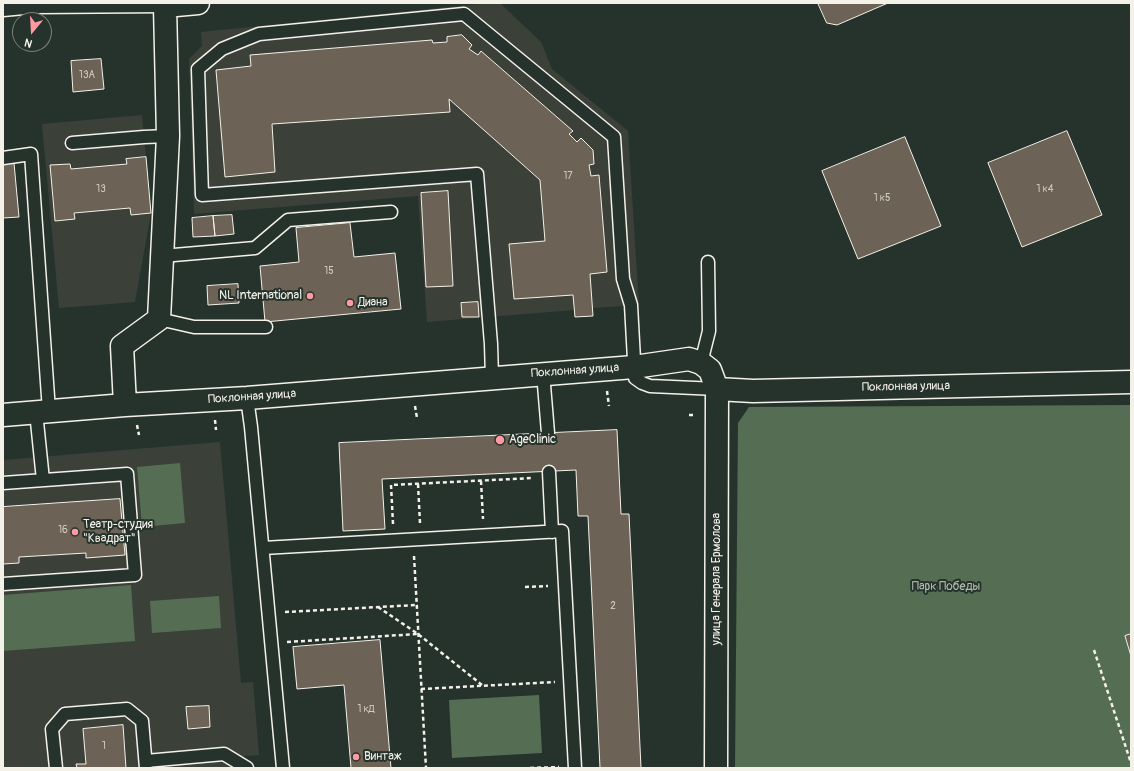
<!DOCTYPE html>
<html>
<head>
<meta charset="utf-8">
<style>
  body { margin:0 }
  #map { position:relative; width:1134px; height:771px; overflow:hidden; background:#26332d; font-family:Pangolin,sans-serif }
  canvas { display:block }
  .frame { position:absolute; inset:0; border:4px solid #f4f1e8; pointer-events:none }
  .north { position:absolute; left:12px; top:12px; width:40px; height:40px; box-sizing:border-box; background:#26332d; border:1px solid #787f78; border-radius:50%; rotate:198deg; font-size:11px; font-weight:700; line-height:16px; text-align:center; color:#f4f1e8 }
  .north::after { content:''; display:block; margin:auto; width:14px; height:18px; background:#ff9aa2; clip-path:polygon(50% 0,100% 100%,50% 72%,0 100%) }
</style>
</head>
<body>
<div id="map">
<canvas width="1134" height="771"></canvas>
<div class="frame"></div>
<div class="north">N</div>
</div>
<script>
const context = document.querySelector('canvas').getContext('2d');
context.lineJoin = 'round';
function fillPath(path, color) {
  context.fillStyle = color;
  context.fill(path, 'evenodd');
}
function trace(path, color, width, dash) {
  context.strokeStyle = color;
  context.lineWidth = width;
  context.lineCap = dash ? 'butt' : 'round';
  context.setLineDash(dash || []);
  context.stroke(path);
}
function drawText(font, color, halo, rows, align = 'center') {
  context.font = font + ' Pangolin,sans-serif';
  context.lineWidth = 4;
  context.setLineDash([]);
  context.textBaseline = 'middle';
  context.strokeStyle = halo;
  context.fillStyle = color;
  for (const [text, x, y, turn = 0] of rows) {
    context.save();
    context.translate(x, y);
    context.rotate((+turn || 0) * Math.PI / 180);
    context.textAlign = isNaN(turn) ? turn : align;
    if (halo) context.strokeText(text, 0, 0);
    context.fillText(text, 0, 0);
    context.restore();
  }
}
fillPath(new Path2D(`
  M489,3H500L541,42L552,69L628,131L639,305L593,308V316L575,317L574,310L427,322L418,196L194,214L189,59L202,46L201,32Z
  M142,115L151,213L135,302L59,308L42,124Z
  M220,442L241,683L253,682L259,755L244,756L237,768H3V460Z`), '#3b4139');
fillPath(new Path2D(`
  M1131,405V768H735L738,423L749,407Z
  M180,463L185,523L142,527L137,467Z
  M131,585L135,641L3,651V595Z
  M219,596L221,628L152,633L150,601Z
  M539,695L542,753L452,758L449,700Z`), '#556d52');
const building = new Path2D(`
  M818,3H888L837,25L827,23Z
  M462,35L472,45L469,49L478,55L481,51L573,131L569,134L577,142L581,138L593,150L594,164L589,165L591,176L599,175L607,272L590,274L593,316L575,317L573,295L514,299L509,244L545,241L540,180L449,99L450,112L272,124L275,172L225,177L216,70L251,66L250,55L432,40L433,43L447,42V37Z
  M101,59L104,89L73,92L71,61Z
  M1067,131L1102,215L1022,247L988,163Z
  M905,137L941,226L858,259L822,171Z
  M146,157L151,213L131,215L130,208L74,213L75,219L55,221L50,165L70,164L71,169L127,164L126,159Z
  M14,163L19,217L3,218V164Z
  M448,191L453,286L426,287L421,193Z
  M232,215L234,234L215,236L213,216Z
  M213,216L215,236L193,237L192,218Z
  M350,223L354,257L395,253L401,309L265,322L260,266L299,262L296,228Z
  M238,284L239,303L208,305L207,286Z
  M478,302L479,317H462L461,303Z
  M617,430L621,514H629L641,768H600L588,516H578L576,470L382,479L385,529L343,531L339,443Z
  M120,499L125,555L86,558V553L19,557V563L3,564V507Z
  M1131,634V656L1125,636Z
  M380,640L391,768H351L344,685L297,689L293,647Z
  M209,706L210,727L188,729L186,707Z
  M123,725L126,768H77L76,764H86L83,729Z`);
fillPath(building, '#6c6255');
trace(building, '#f4f1e8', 1);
const lane = new Path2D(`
  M3,10L35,7L165,6
  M72,143L144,137L168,136
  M3,158L31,154L49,411
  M162,256L255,248L288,220L391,212
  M159,319L194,327H266
  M701,363L709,331L708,262
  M543,373L548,433
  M492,377L491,344L477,174L202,195L198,69L222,49L259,34L464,14L614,137L623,279L631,305L635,378L642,383L650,386L717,389
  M247,398L251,427L283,768
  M36,412L43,480
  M549,472L552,532
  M3,483L127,474L135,575L3,584
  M263,548L562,531L575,768
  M146,761L224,754L247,768
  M56,768L52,729L65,714L127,709L142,721L146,768`);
const street = new Path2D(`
  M717,389L753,391L1131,382
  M125,405L122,346L159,319L168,136L165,6L198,3
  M3,415L125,405L247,398L634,367L689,359L701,363L710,370L717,389L716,768`);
trace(lane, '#f4f1e8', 15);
trace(street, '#f4f1e8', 25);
trace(new Path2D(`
  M607,391L609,406
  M415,406L417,418
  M689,415H695
  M215,420L216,430
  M137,425L139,435
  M481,481L483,519
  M418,484L420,523
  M393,524L391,485L533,478
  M414,556L426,768
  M525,587L548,586
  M378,607L418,634L482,685
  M285,612L417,605
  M287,642L418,634
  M1094,650L1131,763
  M421,689L555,682
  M530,768L559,767`), '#f4f1e8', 2.5, [4, 3]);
trace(lane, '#26332d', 12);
trace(street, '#26332d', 22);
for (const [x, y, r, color] of [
  [310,296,4,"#ff9aa2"],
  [350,303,4,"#ff9aa2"],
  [500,440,5,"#ff9aa2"],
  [75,532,4,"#ff9aa2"],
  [356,757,4,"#ff9aa2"]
]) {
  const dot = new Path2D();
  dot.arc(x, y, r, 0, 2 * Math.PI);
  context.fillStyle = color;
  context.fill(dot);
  trace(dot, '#26332d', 1.5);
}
drawText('10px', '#d2cdc3', null, [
  ["13А",87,75],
  ["17",568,176],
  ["13",101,189],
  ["1 к4",1045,189],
  ["1 к5",882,198],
  ["15",329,271],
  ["16",63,530],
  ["2",613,606],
  ["1 кД",366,709],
  ["1",104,746]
]);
drawText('12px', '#f4f1e8', '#26332d', [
  ["NL International",302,296,"right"],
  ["Диана",358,303],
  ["AgeClinic",509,440],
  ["Театр-студия",83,525],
  ["\"Квадрат\"",83,539],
  ["Винтаж",364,757]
], 'left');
drawText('12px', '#f4f1e8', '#26332d', [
  ["Поклонная улица",575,371,-4],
  ["Поклонная улица",906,387,-1],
  ["Поклонная улица",252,397,-4],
  ["улица Генерала Ермолова",717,579,-90]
]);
drawText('12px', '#b4bcac', '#26332d', [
  ["Парк Победы",946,587]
]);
</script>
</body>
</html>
